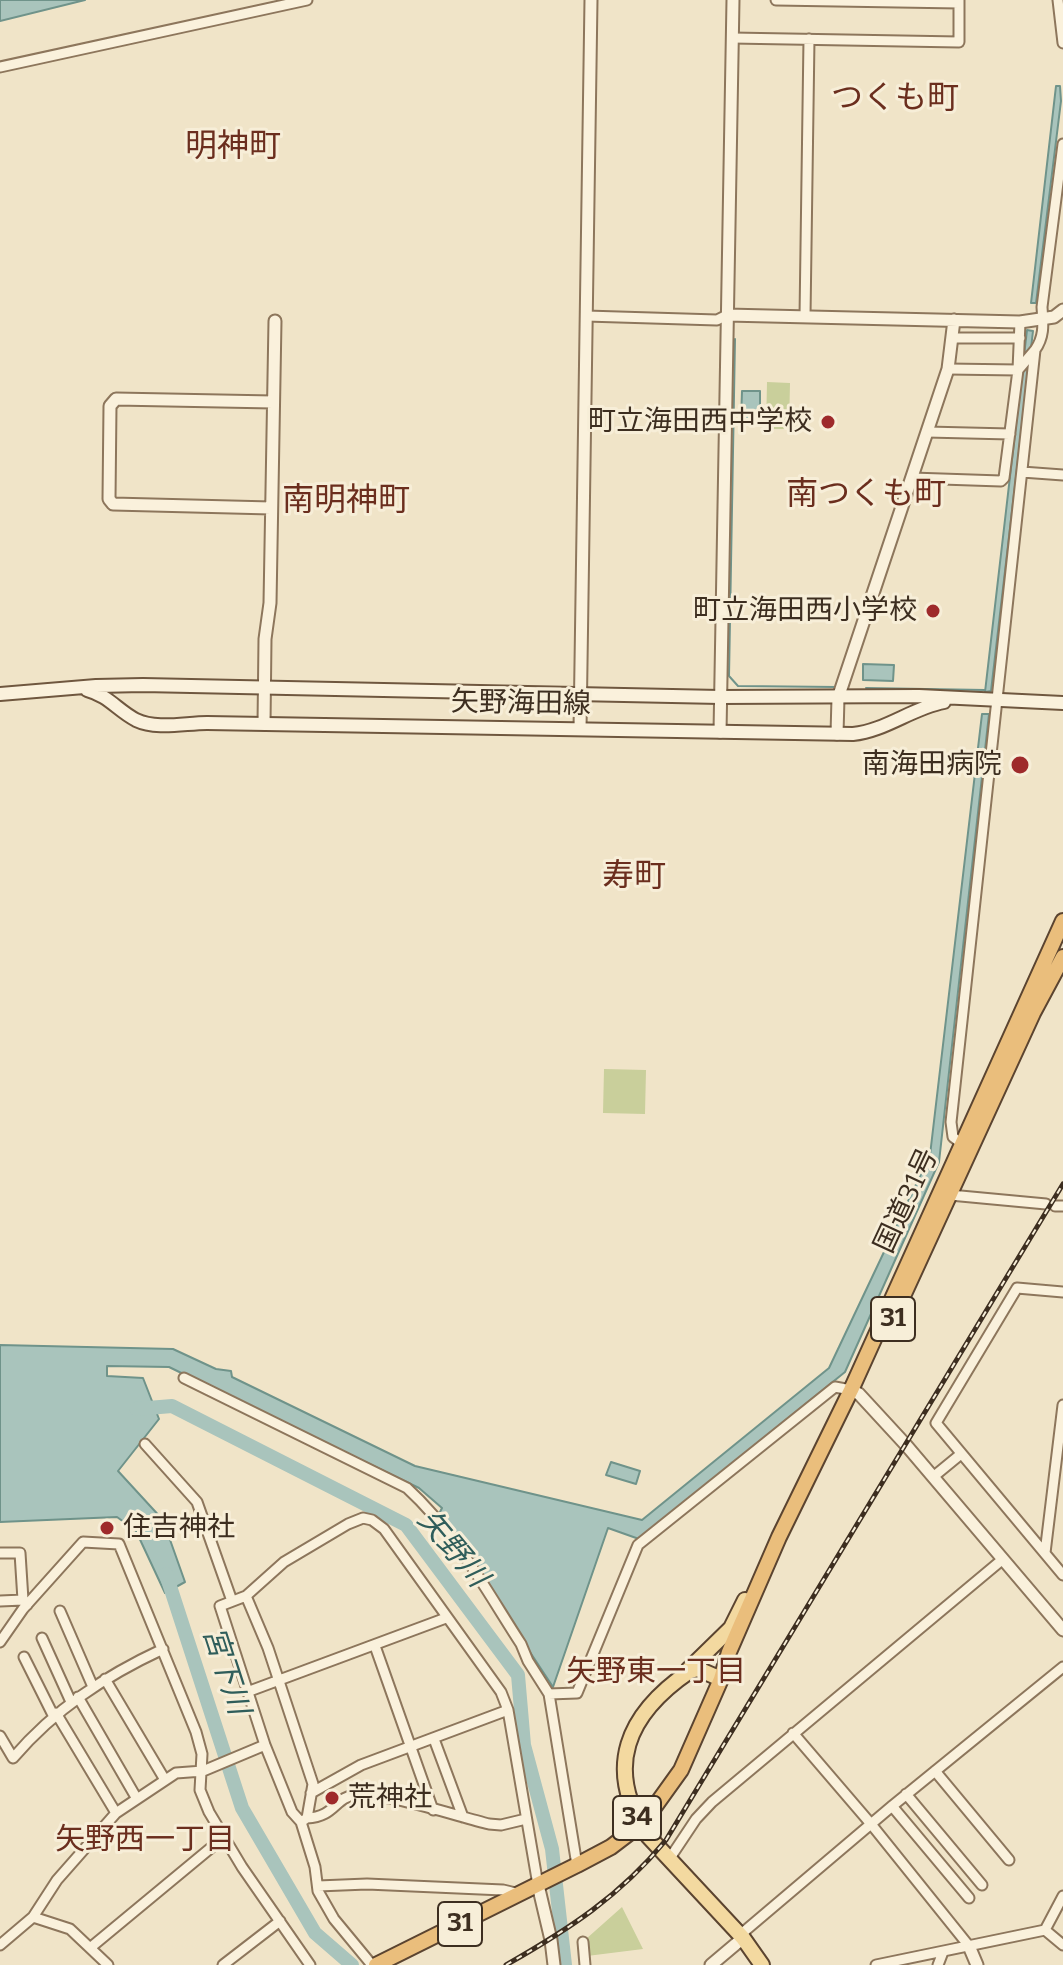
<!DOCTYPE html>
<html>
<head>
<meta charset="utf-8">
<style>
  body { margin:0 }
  canvas { display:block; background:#f0e4c8 }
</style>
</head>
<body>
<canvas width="1063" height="1965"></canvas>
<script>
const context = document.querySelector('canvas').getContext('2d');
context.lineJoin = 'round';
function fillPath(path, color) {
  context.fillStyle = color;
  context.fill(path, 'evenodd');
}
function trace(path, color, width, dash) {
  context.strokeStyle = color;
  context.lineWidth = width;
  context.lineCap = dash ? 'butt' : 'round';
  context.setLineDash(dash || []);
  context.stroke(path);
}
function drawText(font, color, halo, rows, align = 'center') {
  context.font = font + ' Bitter,"Noto Sans JP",serif';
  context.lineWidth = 6;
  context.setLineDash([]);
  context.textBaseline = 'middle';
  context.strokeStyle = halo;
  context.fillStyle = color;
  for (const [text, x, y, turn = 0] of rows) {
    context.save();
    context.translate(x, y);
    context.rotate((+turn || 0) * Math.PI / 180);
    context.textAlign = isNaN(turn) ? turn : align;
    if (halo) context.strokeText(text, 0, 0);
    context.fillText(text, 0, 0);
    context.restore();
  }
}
fillPath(new Path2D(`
  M767,382L790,383L789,429H766Z
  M604,1069L646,1070L645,1114L603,1113Z
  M622,1907L643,1949L587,1956L586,1939Z`), '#c9cf9b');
const water = new Path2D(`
  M0,0H85L0,21Z
  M1056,86H1060L1061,101L1036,303H1031Z
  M1027,330L1033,331L991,691L985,692Z
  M742,391H760V422H741Z
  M863,664L894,665L893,681L863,680Z
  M982,714H989L939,1162L845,1372L639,1539L608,1528L553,1687L439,1514L442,1508L419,1488L169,1367L107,1366V1376L143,1378L159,1419L118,1471L163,1520L185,1582L165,1593L136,1531L117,1517L0,1522V1345L173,1349L216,1369L231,1371L232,1377L415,1466L642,1520L829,1368L930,1155Z
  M611,1462L640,1471L636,1484L606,1475Z`);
fillPath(water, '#a9c4bc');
trace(water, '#6f938a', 2);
trace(new Path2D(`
  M735,339L729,676L738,686L837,687
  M866,688L985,690`), '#6f938a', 2);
trace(new Path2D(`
  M136,1409L172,1406L406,1525L518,1675L524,1745L552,1849L565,1965
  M166,1574L242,1808L315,1933L352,1965`), '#a9c4bc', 14);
const minor = new Path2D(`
  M776,0L959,3
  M1058,0L1063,43
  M732,38L959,42V0
  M0,67L307,0
  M586,316L717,320L727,315
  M805,316L809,39
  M954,338H1020
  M948,369L1018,370L1035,350
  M927,432L1010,434
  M1022,472L1063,475
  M912,478L1001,481L1004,478L1018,370L1020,322
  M965,1146L953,1137L951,1122L1035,350C1045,336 1043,323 1042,307L1063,144
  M950,1195L1046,1204
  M1055,1206H1063
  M1063,1292L1017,1288L936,1423L1063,1575
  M184,1378L407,1488C455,1532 486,1590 521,1644L528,1661L549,1694L577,1865
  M145,1444L197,1502L232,1601
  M933,1477L961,1454
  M0,1553H20L23,1600L27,1605
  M1045,1553L1063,1405
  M246,1596L268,1648L313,1784L307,1818L301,1822
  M0,1601L23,1600
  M60,1611L93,1687
  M42,1638L71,1702
  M0,1642L23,1609L83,1542L119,1544L196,1732L202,1754L200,1790L209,1812L242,1867L310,1965
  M375,1646L433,1810
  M24,1657L53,1715
  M105,1679L165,1780
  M247,1692L446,1618
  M549,1694L577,1693L638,1545L835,1387L851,1390
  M78,1697L137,1799
  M56,1713L116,1813
  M793,1733L871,1824L969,1946
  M0,1736L13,1758C55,1709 105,1676 163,1649
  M434,1739L463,1817
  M935,1771L1009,1860
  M311,1793L361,1765L508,1710
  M906,1794L982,1885
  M892,1806L969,1898
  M307,1818C335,1817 335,1797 355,1795C386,1792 456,1816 489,1824L501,1825L526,1819
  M670,1858L696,1819L712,1802L1003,1559
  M318,1886L367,1884L503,1890L520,1894
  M33,1917L70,1929L108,1965
  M1045,1930L1063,1945
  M740,1935L891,1807L1063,1667
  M583,1942L585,1965
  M0,1945L33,1917L57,1880L116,1813L176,1773L203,1771L265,1745
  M90,1948L224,1837
  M223,1965L280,1921
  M372,1965L334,1919L318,1891L315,1867L301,1822L292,1812L265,1745L220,1606L246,1596L284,1562L348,1524L363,1518L372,1520L384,1529L501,1692L508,1710L538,1885
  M876,1965L1045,1930L1063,1896
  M938,1965L943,1952`);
const tertiary = new Path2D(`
  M727,315L1020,322L1054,317L1063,310
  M271,508L113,504L109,499L110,406L116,399L273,402
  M264,724L265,639L270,603L275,321
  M580,729L591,0
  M720,732L733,0
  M837,734L838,698L948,369L954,320
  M851,1390L859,1394L906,1445L1063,1630
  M538,1885L551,1940L554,1965
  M969,1946L977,1965
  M711,1965L743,1938`);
const secondary = new Path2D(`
  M87,690C109,696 117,710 136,720C157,730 185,723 207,723L853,734C885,731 912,708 944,702
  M0,694L96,686L143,685L720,697L919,696L1063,703`);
const primary = new Path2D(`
  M688,1670L731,1628L745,1600
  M721,1679L698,1669L690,1671C627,1714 603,1768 648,1836L743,1938L762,1965`);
const trunk = new Path2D(`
  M886,1333L1033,1013L1063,957
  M648,1816L681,1770L721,1679L729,1652L779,1537L851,1390L1063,921
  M376,1965L577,1865L611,1847L632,1831`);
trace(minor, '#8d765c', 13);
trace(tertiary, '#8d765c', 15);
trace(secondary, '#6f573f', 16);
trace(primary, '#5b4430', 18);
trace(trunk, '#5b4430', 18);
trace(minor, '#faf1dc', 9);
trace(tertiary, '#faf1dc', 11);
trace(secondary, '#faf1dc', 12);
trace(primary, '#f3d9a0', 14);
trace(trunk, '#eabe7c', 14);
const rail = new Path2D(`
  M506,1965C569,1929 619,1897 666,1840L1063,1184`);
trace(rail, '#3d2e20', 5);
trace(rail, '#f7eed8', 2, [6]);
const trunkBridge = new Path2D(`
  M632,1831L648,1816`);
trace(trunkBridge, '#5b4430', 18, []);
trace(trunkBridge, '#eabe7c', 14);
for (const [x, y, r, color] of [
  [828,422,8,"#9e2a2b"],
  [933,611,8,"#9e2a2b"],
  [1020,765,10,"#9e2a2b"],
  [107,1528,8,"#9e2a2b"],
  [332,1798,8,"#9e2a2b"]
]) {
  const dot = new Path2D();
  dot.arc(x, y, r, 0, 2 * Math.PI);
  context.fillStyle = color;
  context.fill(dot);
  trace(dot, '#f7eed8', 3);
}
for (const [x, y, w] of [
  [893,1319,44],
  [637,1818,48],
  [460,1924,44]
]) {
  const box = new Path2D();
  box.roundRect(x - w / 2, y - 22, w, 44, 6);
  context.fillStyle = '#f7eed8';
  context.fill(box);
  trace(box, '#3d2e20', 2);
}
drawText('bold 26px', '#3d2e20', null, [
  ["31",893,1319],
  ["34",637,1818],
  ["31",460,1924]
]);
drawText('28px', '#3d2e20', '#f7eed8', [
  ["町立海田西中学校",812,422],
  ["町立海田西小学校",917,611],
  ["南海田病院",1002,765],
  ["住吉神社",123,1528,"left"],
  ["荒神社",348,1798,"left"]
], 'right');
drawText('28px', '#3d2e20', '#f7eed8', [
  ["矢野海田線",521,704,1],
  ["国道31号",907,1201,-65]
]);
drawText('italic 30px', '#2f5d5a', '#f7eed8', [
  ["矢野川",452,1549,50],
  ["宮下川",225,1671,72]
]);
drawText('30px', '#6b2e1e', '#f7eed8', [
  ["矢野東一丁目",656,1673],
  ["矢野西一丁目",145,1841]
]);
drawText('32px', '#6b2e1e', '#f7eed8', [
  ["つくも町",895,99],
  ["明神町",233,147],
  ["南つくも町",866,495],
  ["南明神町",346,501],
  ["寿町",634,877]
]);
</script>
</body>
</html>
